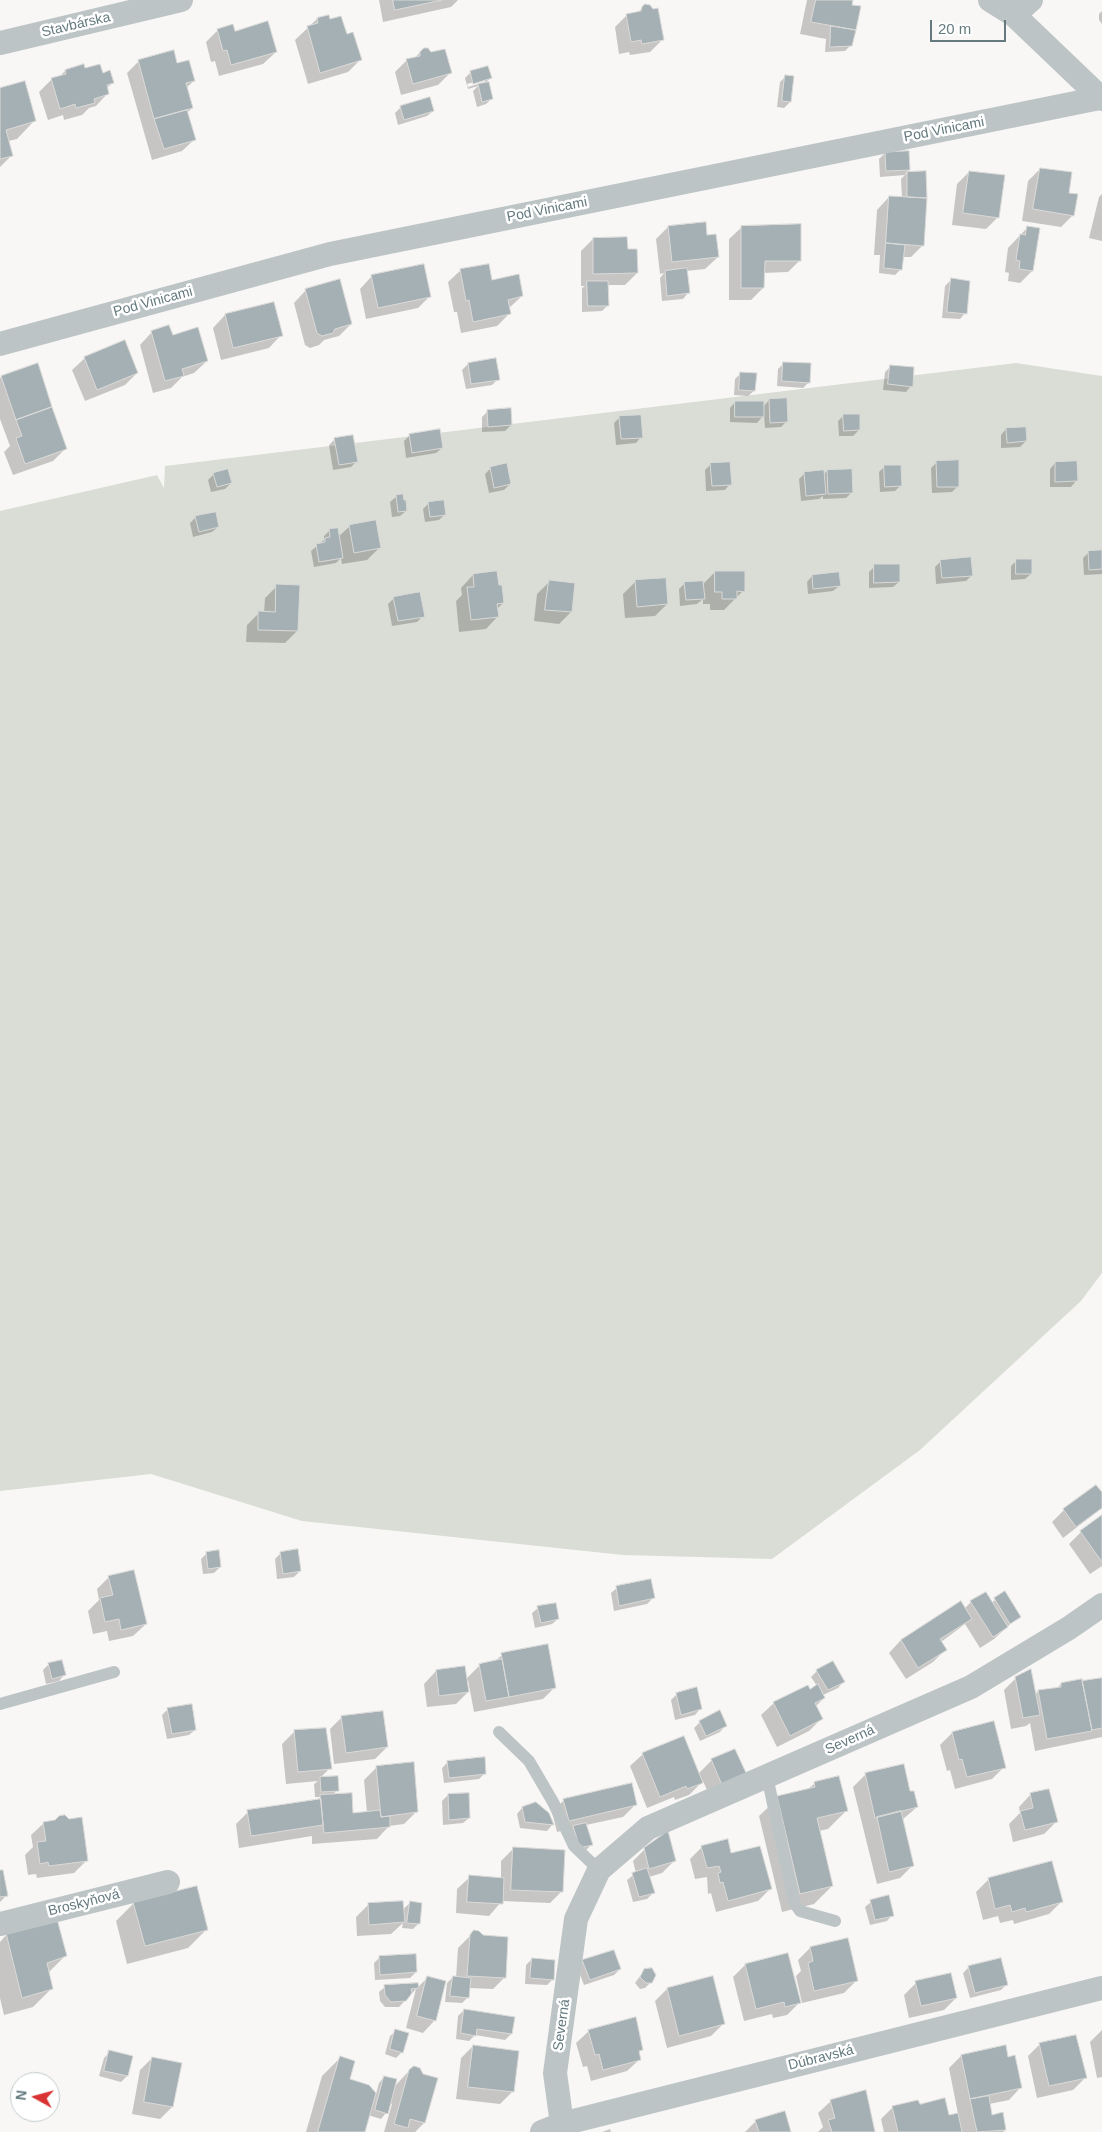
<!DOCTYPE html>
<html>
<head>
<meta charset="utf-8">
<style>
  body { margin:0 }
  #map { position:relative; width:1102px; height:2132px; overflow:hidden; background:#f8f7f5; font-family:Helvetica,sans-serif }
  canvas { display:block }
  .north { position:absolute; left:10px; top:2072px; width:50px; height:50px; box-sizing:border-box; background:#fff; border:1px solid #c1cacc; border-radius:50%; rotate:277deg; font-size:14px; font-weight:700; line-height:20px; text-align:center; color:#647a7f }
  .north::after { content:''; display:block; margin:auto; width:18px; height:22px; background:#da3333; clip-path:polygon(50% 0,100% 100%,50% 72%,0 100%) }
  .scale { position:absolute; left:930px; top:20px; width:76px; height:22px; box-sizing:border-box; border:2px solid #647a7f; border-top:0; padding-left:6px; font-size:15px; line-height:18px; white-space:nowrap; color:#647a7f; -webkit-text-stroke:4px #fff; paint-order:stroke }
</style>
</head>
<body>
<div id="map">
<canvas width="1102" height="2132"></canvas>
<div class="north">N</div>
<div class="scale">20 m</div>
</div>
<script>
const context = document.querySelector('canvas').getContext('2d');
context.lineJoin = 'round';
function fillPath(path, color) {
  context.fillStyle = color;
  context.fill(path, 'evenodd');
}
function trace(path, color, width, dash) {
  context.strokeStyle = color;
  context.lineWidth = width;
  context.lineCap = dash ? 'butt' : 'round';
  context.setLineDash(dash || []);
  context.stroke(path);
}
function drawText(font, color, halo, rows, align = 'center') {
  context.font = font + ' Helvetica,sans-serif';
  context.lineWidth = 5;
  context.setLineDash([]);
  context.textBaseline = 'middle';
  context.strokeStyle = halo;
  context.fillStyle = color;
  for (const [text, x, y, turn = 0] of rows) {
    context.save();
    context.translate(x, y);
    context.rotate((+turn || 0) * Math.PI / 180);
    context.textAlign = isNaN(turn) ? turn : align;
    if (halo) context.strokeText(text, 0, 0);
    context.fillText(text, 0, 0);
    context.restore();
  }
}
fillPath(new Path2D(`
  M1016,363L1102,376V1273L1081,1301L920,1450L772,1559L623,1555L302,1521L151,1474L0,1491V511L157,475L164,488L165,466Z`), '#d9ddd5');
fillPath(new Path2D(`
  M379,0H458L451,7L383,22Z
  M807,0H852L851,6L859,7L851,45L845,51L825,52L826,39L800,34Z
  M642,8L663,39L650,52L630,55L629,52L619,54L615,27L627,15L637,13Z
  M1102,11V24L1099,20V14Z
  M317,19L330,21L346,36L360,60L348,72L308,84L295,40Z
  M218,30L234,32L276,52L263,64L219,76L215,61L211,62L206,42Z
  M420,52L450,73L438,85L401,95L395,72L407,60L415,58Z
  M139,61L176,64L194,81L186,88L192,108L187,113L195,139L182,151L152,160L127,73Z
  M84,70L103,74L113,82L106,89L108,93L96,106L89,108L82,115L64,120L63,115L48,120L39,92L51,80L58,78L65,71Z
  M471,72L491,78L487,81L491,99L486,104L477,107L473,91L478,86L468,89L465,78ZM485,79V82L468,87L467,84Z
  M785,77H793L790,102L784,108L777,107L780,82Z
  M0,90L35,120L17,139L8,141L12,155L0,167Z
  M401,107L433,111L427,116L398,125L395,113Z
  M885,153L909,170L905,174L925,173L923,245L911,257H902L901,269L895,275L879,273L880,255H874L877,210L889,197L902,198L901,179L905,175L880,177L879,159Z
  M1040,169L1067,194L1073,215L1061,227L1022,221L1028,181Z
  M969,172L998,217L986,229L952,225L957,184Z
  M1102,194V241L1089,238L1099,197Z
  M668,227L706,237L718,257L705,269L686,271L688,293L683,299L662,301L660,278L664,273L660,274L656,239Z
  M742,227L800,260L788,272L763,273V288L751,300H729V239Z
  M1027,228L1032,271L1020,283L1008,281L1009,273L1005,272L1008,248Z
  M593,239L627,250L637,273L625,285H607L608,305L602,311L582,312V288L585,286H581V251Z
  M461,270L491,281L522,296L508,309L509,314L497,326L461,333L457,312H454L448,282Z
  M372,276L430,296L418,308L366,319L360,289Z
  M951,280L965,313L960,319L942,318L945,286Z
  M306,290L351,324L339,336L324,340L319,345L310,348L305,345L294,303Z
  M225,315L281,335L269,348L221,360L213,328Z
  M152,332L173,337L207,361L194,373L182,377L171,388L153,393L140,345Z
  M85,358L137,373L125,385L85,401L72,370Z
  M784,363L809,382L803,388L777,386L778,369Z
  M468,364L498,379L492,385L466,389L462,370Z
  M37,365L66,448L53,461L13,475L4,452L10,446L0,419V378Z
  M891,366L911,386L906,392L883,390L885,372Z
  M741,373L754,391L748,396L734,395L735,379Z
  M769,400L787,421L781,427L765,428L764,415L757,423L730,422V408L735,402L763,407Z
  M488,411L511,425L505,431L482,432V417Z
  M844,415L859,430L853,436H839L838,421Z
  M620,417L641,437L636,443L616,445L614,423Z
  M1006,429L1026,441L1020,447L1001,448V435Z
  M410,435L442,448L436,453L406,458L404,441Z
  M335,439L357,461L351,467L333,470L329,445Z
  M937,462L958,486L952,492L932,493L931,468Z
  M1055,463L1076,481L1071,487H1050V469Z
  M711,464L730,484L725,490L706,491L705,470Z
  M885,466L901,485L895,491L880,492L879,472Z
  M491,468L510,484L504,490L489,493L485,474Z
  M827,471L852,492L846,498L823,499V496L819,499L801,501L799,479L805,473L823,475Z
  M214,474L231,483L225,489L211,492L208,480Z
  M396,497L403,502L406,511L400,516L392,517L390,502Z
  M429,503L445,514L439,520L425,522L423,509Z
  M196,517L218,527L212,532L193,537L190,523Z
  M350,526L379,548L367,560L342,564L341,558L336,563L314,567L311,551L324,540V536L330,530L338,537Z
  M1089,552H1102V574L1084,575L1083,558Z
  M1017,560L1031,574L1025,579L1011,580V566Z
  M941,561L972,575L966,581L936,584L935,567Z
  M875,566L899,582L893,587L869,588V572Z
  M715,572L743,591L724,610H710V604H703V599L697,604L680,606L679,589L685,583L702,585Z
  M473,575L503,603L497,609L498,616L486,629L459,632L456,601L462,595L461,588Z
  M812,576L839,586L833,591L808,594L807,582Z
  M665,579L667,604L655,616L625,618L623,594L635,582Z
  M549,582L571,612L559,624L534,621L537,594Z
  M277,586L297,631L285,643L246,642L247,625L259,613H264L265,598Z
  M394,598L423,616L417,622L392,626L388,604Z
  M1096,1486L1102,1494V1508L1063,1538L1052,1522L1064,1510Z
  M1102,1517V1566L1090,1574L1069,1544L1081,1532Z
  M207,1553L220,1567L214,1573L203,1574L201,1559Z
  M281,1553L300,1571L294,1577L277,1579L275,1559Z
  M109,1577L146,1624L133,1636L109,1641L107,1631L93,1634L88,1611L99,1600L97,1589Z
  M617,1588L653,1598L647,1604L614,1611L611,1593Z
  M1005,1593L1019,1616L994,1639L980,1648L965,1624L941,1642L945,1650L933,1662L906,1679L889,1653L901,1640L961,1603L964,1609L971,1602L991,1603Z
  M538,1608L558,1619L552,1624L535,1628L532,1613Z
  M502,1655L555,1687L543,1699L474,1712L468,1680L466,1681L468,1692L456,1704L427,1707L424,1684L436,1671L466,1679L480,1665L494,1662Z
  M49,1664L64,1675L59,1681L46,1684L43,1670Z
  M817,1671L843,1682L838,1688L823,1695L824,1698L816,1706L822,1718L809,1731L777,1747L761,1715L774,1703L808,1687L810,1690L817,1686L811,1677Z
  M1016,1678L1035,1695L1038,1691L1056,1689L1061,1684L1102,1678V1737L1035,1751L1030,1723L1026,1726L1011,1729L1004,1690Z
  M677,1694L700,1709L695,1715L675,1720L671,1700Z
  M168,1709L195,1730L189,1735L167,1739L162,1715Z
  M342,1717L387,1747L375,1759L334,1764L330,1729Z
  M700,1722L725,1726L720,1732L700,1741L694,1728Z
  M294,1732L330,1768L320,1778L337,1790L332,1796L352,1814L367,1813L364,1780L376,1768L416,1812L404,1824L389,1826L377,1839L312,1844V1836L239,1848L236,1824L248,1812L316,1801L321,1797H315L314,1784L318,1781L286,1784L282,1744Z
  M952,1733L1004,1767L992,1779L955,1789L950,1770L947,1771L940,1745Z
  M643,1754L698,1774L712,1760L746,1775L710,1797L703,1781L689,1795L675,1800L674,1797L647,1808L630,1766Z
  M448,1762L485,1773L479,1779L444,1783L442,1768Z
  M866,1774L909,1793L917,1807L902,1820L912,1866L900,1878L877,1884L853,1787Z
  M838,1778L846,1811L828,1829L819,1831L832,1886L814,1904L782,1912L759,1816L778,1798L807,1790L814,1784Z
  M1031,1794L1056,1822L1044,1834L1013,1842L1009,1824L1020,1813L1019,1807Z
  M448,1795L469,1818L463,1823L443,1825L442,1801Z
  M564,1800L635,1805L623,1817L586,1825L591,1845L586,1850L568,1833L572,1828L557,1832L552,1812Z
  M522,1808L548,1814L552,1825L547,1831L520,1828L517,1814Z
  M44,1823L86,1861L74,1873L37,1878L36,1874L28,1875L25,1855L33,1847L31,1835Z
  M702,1847L730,1854L770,1889L758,1901L716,1912L711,1893L708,1894L707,1877L695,1879L690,1859Z
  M513,1849L562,1891L550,1903L502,1901L489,1916L456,1913L457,1889L470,1877L501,1879V1861Z
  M645,1849L675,1860L662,1873L649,1877L653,1893L647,1899L633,1902L627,1880L636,1873L633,1861Z
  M0,1872L7,1895L0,1902Z
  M988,1880L1061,1902L1049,1914L1014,1924L1013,1920L1000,1923L998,1916L983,1920L976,1892Z
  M871,1902L892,1915L887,1921L870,1925L865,1907Z
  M134,1903L206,1930L188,1948L127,1964L116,1921Z
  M410,1903L419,1923L413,1929L402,1928L403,1923L391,1934L357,1936L356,1917L368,1905L402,1910Z
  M474,1932L505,1977L493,1989L469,1988L468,1997L462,2003L445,2002L447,1983L453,1977L456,1978L458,1948Z
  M7,1934L65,1956L48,1973L51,1989L33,2007L4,2015L0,1998V1942Z
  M810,1948L856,1981L844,1993L802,2003L796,1976L801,1971L798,1960Z
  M787,1954L799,2003L787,2015L773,2018L772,2014L744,2021L733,1977L745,1965Z
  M380,1957L416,1972L410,1978L375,1980L374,1963Z
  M532,1959L552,1980L547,1985L525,1984L526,1965Z
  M583,1962L620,1969L614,1975L584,1985L577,1967Z
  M969,1967L1006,1985L1001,1990L970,1998L963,1973Z
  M644,1971L651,1982L645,1988L640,1989L635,1983Z
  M428,1977L435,2020L423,2033L406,2028L416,1989L399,2007H385L380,2001L379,1992L385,1987L417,1988Z
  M916,1983L956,1998L944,2010L909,2018L904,1995Z
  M667,1989L723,2024L711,2036L667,2048L655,2001Z
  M464,2010L511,2034L505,2040L475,2035L469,2041L456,2039L458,2016Z
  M1102,2030V2077L1097,2078L1090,2042Z
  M396,2031L402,2052L396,2058L385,2054L390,2036Z
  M589,2031L642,2049L638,2054L640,2059L627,2071L591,2081L587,2066L583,2067L576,2043Z
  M1040,2044L1085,2078L1073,2090L1037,2098L1028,2056Z
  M473,2046L512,2092L500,2104L456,2099L461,2058Z
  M1005,2047L1007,2058L1021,2087L1009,2100L989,2104L991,2116L1005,2130L1003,2132H884L881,2119L893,2107L919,2105L948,2116L958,2114L949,2068L961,2056Z
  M110,2052L127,2076L121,2082L99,2076L104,2058Z
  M152,2058L172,2107L160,2119L132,2114L140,2070Z
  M340,2058L348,2080L376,2094L379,2083L384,2077L394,2087L409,2071L424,2123L415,2132H384L392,2104L389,2103L386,2113L381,2119L368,2115L363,2132H306L322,2076Z
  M831,2101L873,2132H818L823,2127L818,2113Z
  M756,2121L790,2132H745Z
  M610,2129L611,2132H602Z`), '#0003');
const building = new Path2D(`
  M393,0H442L395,10Z
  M816,0H853L852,5L861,6L856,30L811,22Z
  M645,4L650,5L653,9L658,8L664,40L642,44L641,40L631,42L626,14L641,11L642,7Z
  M329,15L330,19L341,16L347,34L353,32L362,60L320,73L307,26L318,23L317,18Z
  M268,21L277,52L231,65L227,50L223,51L217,29L233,24L235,31Z
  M831,26L856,30L852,46L830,47Z
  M424,48H428L431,52L445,49L452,73L413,84L406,59L420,56V52Z
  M174,50L177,63L189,60L195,81L186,83L193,108L154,119L138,60Z
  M84,64L85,68L100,64L103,73L110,70L114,83L107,85L109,94L94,99L95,103L76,108L75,104L60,109L51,78L66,74L65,70Z
  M488,66L492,78L473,84L470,71Z
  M785,75L794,76L791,102L782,101Z
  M25,81L36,121L6,130L13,156L0,159V88Z
  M489,82L493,99L482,102L478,84Z
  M430,97L434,111L404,120L400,106Z
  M187,110L196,140L164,149L154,119Z
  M909,151L910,170L886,171L885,152Z
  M1040,168L1072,172L1069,193L1078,194L1074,216L1033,209Z
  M926,171L927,198L907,197V172Z
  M969,171L1005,175L999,218L963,213Z
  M889,196L927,198L924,246L886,243Z
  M706,222L707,235L716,234L719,257L672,262L668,226Z
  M801,224V261H765L764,288H741V226Z
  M1027,226L1040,228L1033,271L1019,269L1020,261L1016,260L1020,234L1025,235Z
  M627,237L628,249H637L638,273L593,274V238Z
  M886,243L905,245L902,270L884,268Z
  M424,264L431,297L378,308L371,275Z
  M489,264L492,280L519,274L523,296L508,300L511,314L473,322L469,300L466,301L460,269Z
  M687,268L690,293L667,296L665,271Z
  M951,278L970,281L967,314L947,312Z
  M340,279L352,324L335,329L333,333L322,336L317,333L305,289Z
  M587,281H608L609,306H588Z
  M274,302L283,336L233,348L225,314Z
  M169,325L173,335L198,327L208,361L182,369L184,376L165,381L151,331Z
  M125,340L138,373L97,390L84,357Z
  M496,358L500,380L471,384L468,363Z
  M783,362L811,363L810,383L782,381Z
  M38,363L52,407L16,420L1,376Z
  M890,365L914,367L913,387L888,384Z
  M740,372L757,373L755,391L739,390Z
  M787,398L788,422L770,423L769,399Z
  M735,401H764V417H735Z
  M52,407L67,449L25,464L16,438L22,436L16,420Z
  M511,408L512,425L488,427L487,410Z
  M843,414H860V430L844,431Z
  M641,415L643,438L621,439L619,416Z
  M1026,427L1027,441L1007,443L1006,428Z
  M440,429L443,448L412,453L409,434Z
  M353,435L358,462L339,465L334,438Z
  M959,460V487H937L936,461Z
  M1077,461L1078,481L1055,482V462Z
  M730,462L732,485L712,486L710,463Z
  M507,463L511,484L494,488L490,467Z
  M884,465H901L902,486L885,487Z
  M228,469L232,483L217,487L213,473Z
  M852,469L853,493L828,494L827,470Z
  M824,470L826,494L806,496L804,472Z
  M403,494L404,500H406L407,511L398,512L396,495Z
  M444,500L446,515L430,517L428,502Z
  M216,512L219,527L199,532L195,516Z
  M376,520L381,548L354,553L349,525Z
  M338,528L343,558L319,562L316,544L325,542V538L330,537L329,529Z
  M1102,550V569L1089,570L1088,551Z
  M971,557L973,576L942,578L940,560Z
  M1016,559H1032V574H1016Z
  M874,564H900V582L874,583Z
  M497,571L499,585H502L504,603L497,604L499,617L471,620L467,587H474L473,574Z
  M715,571H745V592L737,591V599H722V592H715Z
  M839,572L841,586L813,589L812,575Z
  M666,578L668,604L637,607L635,580Z
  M549,580L575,583L572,612L545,610Z
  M703,581L705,599L686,600L684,582Z
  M276,584L300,585L298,631L258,630V611L275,612Z
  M420,592L425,617L398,621L393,597Z
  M1096,1485L1102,1492V1508L1076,1527L1063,1509Z
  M1102,1515V1562L1080,1531Z
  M298,1549L301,1571L283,1574L280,1552Z
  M219,1550L221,1567L208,1569L206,1552Z
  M134,1570L147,1624L121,1630L119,1619L105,1622L100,1598L113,1595L108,1576Z
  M651,1579L655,1598L619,1606L616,1586Z
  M1005,1591L1021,1617L1010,1624L994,1598Z
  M986,1592L1008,1627L993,1637L970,1601Z
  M961,1601L972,1619L940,1639L947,1650L918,1668L901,1640Z
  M556,1603L559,1619L541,1623L537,1606Z
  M548,1644L556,1688L509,1697L501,1653Z
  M502,1659L509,1697L486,1701L479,1664Z
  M62,1660L66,1675L52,1679L48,1663Z
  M833,1661L845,1682L828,1690L816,1670Z
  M465,1666L469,1692L439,1696L436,1670Z
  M1031,1669L1040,1715L1023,1718L1015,1677Z
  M1102,1678V1728L1092,1730L1082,1681Z
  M1082,1679L1092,1731L1047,1739L1038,1690L1061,1687V1683Z
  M818,1684L825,1698L815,1703L823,1719L790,1736L773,1702L808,1685L810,1689Z
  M697,1687L702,1709L681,1715L676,1693Z
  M192,1704L196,1730L172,1734L167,1708Z
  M720,1710L727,1726L706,1736L699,1721Z
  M383,1711L388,1747L346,1753L341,1716Z
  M994,1721L1006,1768L967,1777L962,1759L959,1760L952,1732Z
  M326,1728L332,1769L298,1772L294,1730Z
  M684,1736L703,1783L687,1789L686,1786L660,1797L642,1753Z
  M735,1749L747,1775L722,1785L711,1759Z
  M485,1757L486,1774L449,1778L447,1761Z
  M414,1762L418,1812L381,1817L376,1766Z
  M904,1764L910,1791H914L918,1807L875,1818L865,1773Z
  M338,1776L339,1791L321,1792L320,1777Z
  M839,1776L848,1811L817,1818L833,1886L800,1894L777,1796L815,1787L814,1782Z
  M632,1783L637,1805L569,1821L563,1799Z
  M1049,1789L1058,1822L1025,1830L1020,1811L1033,1808L1030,1793Z
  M352,1793L353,1813L380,1810L381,1817L390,1816V1827L324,1833L320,1795Z
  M469,1793L470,1818L449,1820L448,1794Z
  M321,1799L323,1825L251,1836L247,1810Z
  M536,1802L549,1813L554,1825L525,1822L522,1807Z
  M901,1811L914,1866L889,1872L877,1817Z
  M65,1815L69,1819L82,1817L88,1861L49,1866L48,1862L40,1864L37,1842L46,1841L43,1822L55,1820L59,1816Z
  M586,1823L593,1845L583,1847L578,1842L573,1826Z
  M668,1831L676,1861L649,1869L644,1848Z
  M728,1839L731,1853L760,1846L772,1889L728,1901L723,1882L720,1883L718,1873L721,1872L719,1866L707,1868L701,1846Z
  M513,1847L565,1850L563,1892L511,1890Z
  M1052,1861L1063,1902L1026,1912L1025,1908L1012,1912L1010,1905L995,1909L988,1878Z
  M647,1868L655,1893L639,1897L632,1873Z
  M0,1870H3L8,1896L0,1897Z
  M469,1875L504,1878L503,1904L467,1902Z
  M197,1886L208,1930L145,1946L133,1902Z
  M889,1895L894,1916L875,1920L870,1900Z
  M403,1901L405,1922L369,1925L368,1903Z
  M410,1901L422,1903L420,1924L407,1923Z
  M57,1919L67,1956L47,1963L53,1989L22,1998L6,1933Z
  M474,1930L479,1931L483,1935L508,1937L506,1978L467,1976L470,1935Z
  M848,1938L858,1981L814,1991L808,1963L813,1961L810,1947Z
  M614,1950L621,1969L590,1980L582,1960Z
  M788,1953L801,2003L785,2007L784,2002L756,2009L745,1964Z
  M416,1954L417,1972L380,1975L379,1956Z
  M532,1958L555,1960L554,1980L530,1978Z
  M1001,1958L1008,1985L975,1993L968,1966Z
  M652,1968L656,1975L652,1983H646L640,1977L644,1969Z
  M951,1973L957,1998L921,2006L915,1981Z
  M427,1976L446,1981L436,2021L417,2016Z
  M453,1976L471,1978L469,1998L450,1996Z
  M713,1976L725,2024L679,2036L667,1988Z
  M418,1983L419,1988L411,1989L412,1993L406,2001L391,2002L385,1995L384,1985Z
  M464,2009L515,2017L512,2034L477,2029L476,2036L461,2033Z
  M636,2017L643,2050L639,2051L641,2060L603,2070L599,2054L595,2055L588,2030Z
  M395,2029L409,2033L403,2053L390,2049Z
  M1076,2035L1087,2078L1049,2086L1039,2043Z
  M473,2045L519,2051L514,2092L468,2087Z
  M1006,2045L1008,2057L1015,2055L1022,2088L970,2099L961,2055Z
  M109,2050L133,2056L128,2076L104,2071Z
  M340,2056L355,2061L350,2079L369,2085L376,2093L365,2132H318Z
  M152,2057L182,2063L173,2107L144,2102Z
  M414,2066L420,2068L423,2074L438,2078L425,2123L410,2119L408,2128L394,2124L409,2070Z
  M384,2076L397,2079L388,2114L375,2110Z
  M866,2090L875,2132H832L828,2120L835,2118L830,2100Z
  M989,2096L992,2115L1003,2112L1006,2130L977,2132L970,2099Z
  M945,2098L949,2115L958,2113L962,2132H898L892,2106L918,2100L920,2104Z
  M785,2111L791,2132H759L755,2120Z`);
fillPath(building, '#a4b0b3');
trace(building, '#dad9d8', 1);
trace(new Path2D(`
  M0,1704L114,1672
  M499,1732L529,1761L553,1802L574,1846L599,1870
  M767,1776L794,1902L800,1911L835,1921`), '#bdc4c5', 12);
trace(new Path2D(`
  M990,0L1014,15L1102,99
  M1014,15L1031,0
  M0,43L181,0
  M0,344L330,254L1100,98
  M0,1924L168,1882
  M562,2124L555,2073L576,1919L599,1870L648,1828L971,1687L1069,1628L1102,1605
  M542,2132L562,2124L1102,1988`), '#bdc4c5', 24);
drawText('14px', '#647a7f', '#fff', [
  ["Stavbárska",76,25,-13],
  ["Pod Vinicami",944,130,-11],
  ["Pod Vinicami",547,210,-11],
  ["Pod Vinicami",153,302,-15],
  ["Severná",850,1740,-24],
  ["Broskyňová",84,1903,-14],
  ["Severná",562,2025,-82],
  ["Dúbravská",821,2058,-14]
]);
</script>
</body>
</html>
